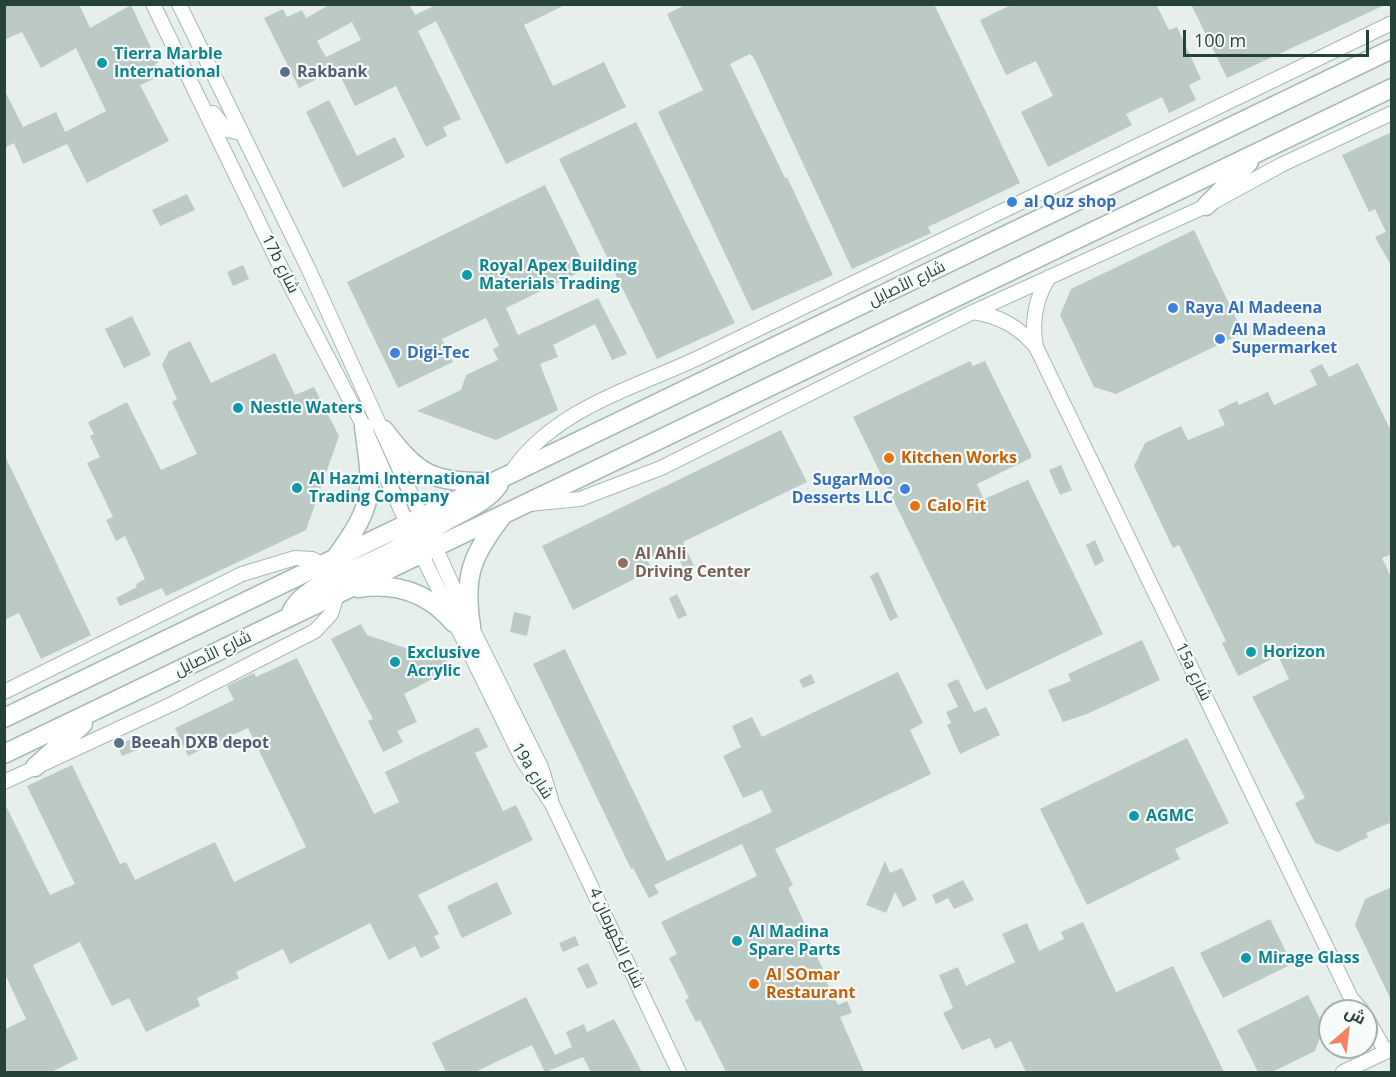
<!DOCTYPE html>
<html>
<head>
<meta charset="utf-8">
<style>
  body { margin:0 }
  #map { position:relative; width:1396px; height:1077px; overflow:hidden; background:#e6efeb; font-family:"Open Sans",Cairo,sans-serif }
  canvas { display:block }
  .frame { position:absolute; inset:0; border:6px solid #24423a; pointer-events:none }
  .north { position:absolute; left:1318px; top:999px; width:60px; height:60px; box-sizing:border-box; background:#f7fbf9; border:2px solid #a3b1ad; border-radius:50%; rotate:28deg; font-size:16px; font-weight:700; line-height:24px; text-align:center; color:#24423a }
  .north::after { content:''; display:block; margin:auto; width:21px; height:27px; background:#f4845f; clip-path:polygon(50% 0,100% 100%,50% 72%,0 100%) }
  .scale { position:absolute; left:1183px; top:30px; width:186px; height:27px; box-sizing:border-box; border:3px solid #24423a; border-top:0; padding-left:8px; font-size:18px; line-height:21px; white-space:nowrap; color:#24423a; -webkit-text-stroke:4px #f7fbf9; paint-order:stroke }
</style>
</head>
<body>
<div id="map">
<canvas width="1396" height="1077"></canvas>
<div class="frame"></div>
<div class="north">ش</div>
<div class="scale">100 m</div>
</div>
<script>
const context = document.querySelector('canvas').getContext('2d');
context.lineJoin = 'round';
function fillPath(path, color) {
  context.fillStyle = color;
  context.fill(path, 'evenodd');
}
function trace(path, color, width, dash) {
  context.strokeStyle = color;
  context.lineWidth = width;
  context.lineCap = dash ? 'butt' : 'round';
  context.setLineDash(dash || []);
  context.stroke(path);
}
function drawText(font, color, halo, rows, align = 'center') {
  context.font = font + ' "Open Sans",Cairo,sans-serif';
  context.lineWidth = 4.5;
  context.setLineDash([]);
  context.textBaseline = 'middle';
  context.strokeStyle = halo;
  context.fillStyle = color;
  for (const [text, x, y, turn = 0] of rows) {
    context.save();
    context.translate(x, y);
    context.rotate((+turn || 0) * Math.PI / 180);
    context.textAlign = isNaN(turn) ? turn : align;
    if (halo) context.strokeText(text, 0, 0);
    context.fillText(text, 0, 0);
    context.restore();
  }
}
fillPath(new Path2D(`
  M4,4H79L90,28L131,5L158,63L155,64L161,76L140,85L169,141L87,183L67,144L23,164L14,143L4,148V89L23,127L56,112L65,132L106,111L76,48L41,68L22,32L4,40Z
  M331,4H409L415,15L438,4H567L524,25L553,86L604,62L626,107L506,164L436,21L418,31L461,119L443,127L447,136L426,147L396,86L355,106L337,69L299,88L264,18L283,9L287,17L302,10L306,18ZM352,22L361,40L326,57L317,41Z
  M687,4H934L1020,183L928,227L931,233L852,269L754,58L750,54L730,64L785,178L787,177L833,275L752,311L658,112L703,90L667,14Z
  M1013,4H1156L1169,30L1177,27L1201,79L1189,85L1196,100L1169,113L1162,97L1126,114L1132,125L1048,167L1021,112L1053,96L1036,61L1006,75L980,20Z
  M1191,4H1387L1227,78Z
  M329,100L357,156L395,137L405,157L343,188L306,112Z
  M636,122L735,323L657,359L559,159Z
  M1392,132V267L1375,237L1386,232L1375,209L1369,212L1342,155Z
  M545,185L586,269L506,308L518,335L598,298L627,354L612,360L595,324L553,345L558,357L540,364L558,410L496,440L417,411L461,390L466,375L498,360L493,349L499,346L486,318L442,339L453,362L398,388L347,282Z
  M187,194L195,210L160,226L152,210Z
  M1194,230L1243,333L1116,394L1094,387L1060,315L1071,289Z
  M243,265L249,279L233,286L227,272Z
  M132,316L151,355L124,368L105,329Z
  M190,341L211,383L275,353L295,395L314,387L339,436L306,530L166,596L162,588L120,606L116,598L137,587L136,584L145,579L125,536L116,541L106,520L113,517L87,463L100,457L90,436L94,434L88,422L127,402L161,470L197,454L172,402L177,399L162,365L169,351Z
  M970,361L973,366L985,361L1031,454V458L977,484L984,499L1028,480L1103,634L986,690L853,417Z
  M1358,363L1392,433V554L1382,558L1392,579V822L1366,833L1368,837L1338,852L1315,843L1295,803L1305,798L1252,697L1289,679L1278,656L1238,676L1222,643L1226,641L1179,545L1173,548L1134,466L1145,443L1181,426L1188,440L1225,425L1218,410L1237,401L1239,405L1268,392L1274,405L1317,385L1310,370L1322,364L1329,377Z
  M781,430L807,482L683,542L695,568L685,572L673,546L647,559L652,570L573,610L542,546Z
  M4,454L91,635L41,659L19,613L4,620Z
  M1061,465L1072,490L1060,495L1049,470Z
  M1095,540L1104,561L1095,566L1086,545Z
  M878,572L898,617L890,621L870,576Z
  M677,594L687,615L678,619L669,598Z
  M514,612L531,616L527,636L510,632Z
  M361,624L367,635L426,655L440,648L451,669L404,694L417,722L397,731L403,742L383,752L368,721L373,719L331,639Z
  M1142,640L1160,680L1087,714L1063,722L1048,690L1071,681L1068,674Z
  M565,649L667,861L772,812L762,790L743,798L723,756L741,747L732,726L752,717L762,737L898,672L923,723L910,730L931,774L775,849L793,885L788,888L805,924L802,926L823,969L821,970L838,1005L847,1001L852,1013L840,1017L864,1072H726L700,1020L696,1022L685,1000L689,998L669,958L677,954L661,922L757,876L742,844L654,885L659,893L649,898L633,868L631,869L533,664Z
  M297,658L374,814L399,802L385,772L478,727L488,747L475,753L503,811L516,805L533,840L418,895L439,934L434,936L440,948L421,958L415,946L389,960L370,923L290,964L283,949L236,972L239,978L197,998L200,1006L146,1032L129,998L112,1006L80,942L33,965L78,1059L51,1072H4V1030L26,1019L4,972V802L50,895L75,884L27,786L72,765L120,864L126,862L135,880L215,842L234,882L306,847L248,728L188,756L175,728L234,700L227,686L254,673L256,677Z
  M811,674L815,683L803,688L799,680Z
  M958,679L974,712L986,707L1000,735L960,754L947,725L951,723L946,712L958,707L947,684Z
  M1187,738L1229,823L1175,849L1180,859L1087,905L1040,809Z
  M132,739L137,750L122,756L117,745Z
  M885,861L890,873L902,868L917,900L903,907L895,892L886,913L866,905Z
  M963,880L974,900L954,909L948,898L936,904L932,895Z
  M497,882L512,914L462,938L447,906Z
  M1392,887V1002L1355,925L1365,899Z
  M1270,919L1292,964L1223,998L1200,953Z
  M1083,922L1116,992L1173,966L1224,1072H1026L1011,1041L995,1049L990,1038L962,1050L943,1013L953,1008L939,975L958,967L966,986L1015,962L1002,934L1027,923L1039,951L1064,939L1061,932Z
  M575,936L579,945L563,952L559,943Z
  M588,963L598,984L587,989L577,968Z
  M1308,995L1324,1027L1315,1051L1272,1072H1258L1237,1030Z
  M526,997L555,1055L572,1047L566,1032L584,1024L587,1032L614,1019L642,1072H591L583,1057L545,1072L532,1045L475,1072H446L432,1043Z`), '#bbcac4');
const street = new Path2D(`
  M153,4L276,258L364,427L413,537L522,759L552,804L679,1072
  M179,4L309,270L471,626L541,767L551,799
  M213,113L227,130L241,133
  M973,312C1000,316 1019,327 1036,347L1351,998L1362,1011
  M1036,347C1031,321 1035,299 1049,277
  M509,476C550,410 632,389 698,358L1392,23
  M529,504L580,499L661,468L973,312L1206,206L1281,165L1392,113
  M4,692L242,574L295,558L312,559L323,565
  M4,782L172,704L315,631L331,614L338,592
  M1366,1017L1386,1052
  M1343,1072L1392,1049`);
const secondary = new Path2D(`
  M1206,206L1249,162
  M384,430C419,476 432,482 489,482
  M420,547C426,520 482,512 499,484
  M336,557C375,504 373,491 364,427
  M358,588C397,582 429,593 454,623
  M291,613C309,570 421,561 422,517
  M471,626C463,575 472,555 503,515
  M4,718L1392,49
  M4,754L1392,88
  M35,767L83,724`);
trace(street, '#a8b8b2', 16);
trace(secondary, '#a4bbb3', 21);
trace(street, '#fff', 14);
trace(secondary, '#fff', 18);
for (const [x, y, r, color] of [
  [102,63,6,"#0f9aa8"],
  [285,72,6,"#5c6f8a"],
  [1012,202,6,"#3f7fe0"],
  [467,275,6,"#0f9aa8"],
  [1173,308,6,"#3f7fe0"],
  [1220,339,6,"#3f7fe0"],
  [395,353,6,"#3f7fe0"],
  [238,408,6,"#0f9aa8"],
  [889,458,6,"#e8710a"],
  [297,488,6,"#0f9aa8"],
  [905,489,6,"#3f7fe0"],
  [915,506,6,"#e8710a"],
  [623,563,6,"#8d6e63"],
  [1251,652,6,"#0f9aa8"],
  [395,662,6,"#0f9aa8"],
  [119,743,6,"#5c6f8a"],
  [1134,816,6,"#0f9aa8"],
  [737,941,6,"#0f9aa8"],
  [1246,958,6,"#0f9aa8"],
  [754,984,6,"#e8710a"]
]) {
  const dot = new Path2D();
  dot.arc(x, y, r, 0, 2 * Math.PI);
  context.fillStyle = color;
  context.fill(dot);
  trace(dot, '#f7fbf9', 2);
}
drawText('bold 16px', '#0d838f', '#f7fbf9', [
  ["Tierra Marble",114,54],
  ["International",114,72],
  ["Royal Apex Building",479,266],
  ["Materials Trading",479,284],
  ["Nestle Waters",250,408],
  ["Al Hazmi International",309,479],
  ["Trading Company",309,497],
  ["Horizon",1263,652],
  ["Exclusive",407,653],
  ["Acrylic",407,671],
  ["AGMC",1146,816],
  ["Al Madina",749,932],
  ["Spare Parts",749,950],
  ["Mirage Glass",1258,958]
], 'left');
drawText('bold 16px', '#4e5e75', '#f7fbf9', [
  ["Rakbank",297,72],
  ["Beeah DXB depot",131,743]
], 'left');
drawText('bold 16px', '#366cbe', '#f7fbf9', [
  ["al Quz shop",1024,202],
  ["Raya Al Madeena",1185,308],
  ["Al Madeena",1232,330],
  ["Supermarket",1232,348],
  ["Digi-Tec",407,353],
  ["SugarMoo",893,480,"right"],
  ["Desserts LLC",893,498,"right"]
], 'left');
drawText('16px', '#24423a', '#f7fbf9', [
  ["17b شارع",280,264,63],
  ["شارع الأصايل",907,284,-26],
  ["شارع الأصايل",213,654,-26],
  ["15a شارع",1193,672,64],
  ["19a شارع",532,771,58],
  ["شارع الكهرمان 4",616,938,65]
]);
drawText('bold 16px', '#c56008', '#f7fbf9', [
  ["Kitchen Works",901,458],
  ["Calo Fit",927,506],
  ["Al SOmar",766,975],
  ["Restaurant",766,993]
], 'left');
drawText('bold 16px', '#785e54', '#f7fbf9', [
  ["Al Ahli",635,554],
  ["Driving Center",635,572]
], 'left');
</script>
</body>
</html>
